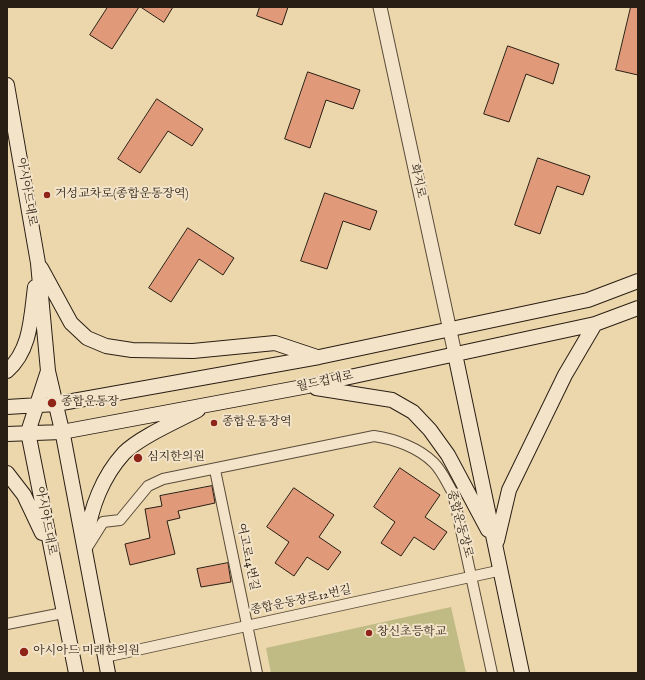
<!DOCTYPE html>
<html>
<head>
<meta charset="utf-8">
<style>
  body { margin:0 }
  #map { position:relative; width:645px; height:680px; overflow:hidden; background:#ecd6ac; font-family:"IM FELL English",serif }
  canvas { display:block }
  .frame { position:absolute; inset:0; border:8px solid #291e13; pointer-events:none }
</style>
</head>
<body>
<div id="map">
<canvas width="645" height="680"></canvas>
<div class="frame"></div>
</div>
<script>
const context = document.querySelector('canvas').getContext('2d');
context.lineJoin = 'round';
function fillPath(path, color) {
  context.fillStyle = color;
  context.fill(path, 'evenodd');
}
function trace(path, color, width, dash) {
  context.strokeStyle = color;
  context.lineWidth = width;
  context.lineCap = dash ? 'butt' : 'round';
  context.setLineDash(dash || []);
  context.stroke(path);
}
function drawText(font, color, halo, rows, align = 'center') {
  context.font = font + ' "IM FELL English","Noto Serif KR",serif';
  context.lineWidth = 4;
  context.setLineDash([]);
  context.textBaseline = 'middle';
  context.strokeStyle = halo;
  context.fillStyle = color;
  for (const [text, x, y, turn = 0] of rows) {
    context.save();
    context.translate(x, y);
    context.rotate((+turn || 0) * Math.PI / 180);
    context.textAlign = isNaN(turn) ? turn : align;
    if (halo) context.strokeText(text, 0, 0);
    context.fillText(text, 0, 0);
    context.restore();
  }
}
fillPath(new Path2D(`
  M451,607L466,673H271L266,648Z`), '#c0bb84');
const building = new Path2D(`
  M108,7H139L112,49L90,35Z
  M141,7H173L164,22Z
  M260,7H288L282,25L257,16Z
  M631,7H638V75L616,70Z
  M508,46L559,64L553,84L526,74L509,122L484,114Z
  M308,72L360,90L353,109L326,100L310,148L285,139Z
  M157,99L203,129L192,146L168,131L140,173L118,159Z
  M538,158L590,176L583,195L557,186L540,234L515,225Z
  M325,193L377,211L370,230L343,221L327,269L301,261Z
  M188,228L234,258L223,275L199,259L171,302L149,288Z
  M400,468L440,495L425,517L447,532L434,550L414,537L401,556L381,543L395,522L374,507Z
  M212,486L215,503L178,511L180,518L167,521L175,554L130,565L125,544L150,538L145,509L162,506L160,496Z
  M294,488L334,515L319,537L341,552L328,570L307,557L294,576L275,563L289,542L267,527Z
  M228,563L231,582L201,587L197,569Z`);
fillPath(building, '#e09a79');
trace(building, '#291e13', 1);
const minor = new Path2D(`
  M215,470L257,673
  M88,546L103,522L120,520L148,486L163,479L374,436C395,439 419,448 434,463C442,471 447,483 453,493L492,673
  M7,624L63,613
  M105,657L502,570`);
const tertiary = new Path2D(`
  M380,7L455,354`);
const secondary = new Path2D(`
  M7,85L38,263L48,371L63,435L108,673
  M41,268L71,323L87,338L106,346L132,350L193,351L275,343L317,357
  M455,354L522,673
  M7,371C31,350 31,317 35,287
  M48,371L28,432L76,673
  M316,388L392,400L413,412L430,430L448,455L488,530
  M7,407L56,404L319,357L588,300L638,281
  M7,434L62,432L308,386L595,324L638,308
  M7,473L24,495L42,533
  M87,539C90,508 103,476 124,453C140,437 177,421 198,410
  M497,541L509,490L565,375L595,324`);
trace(minor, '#5a4c39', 12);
trace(tertiary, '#5a4c39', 15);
trace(secondary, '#291e13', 16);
trace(minor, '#f3e4c9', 10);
trace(tertiary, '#f3e4c9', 13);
trace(secondary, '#f3e4c9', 14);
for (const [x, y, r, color] of [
  [47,195,4,"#8f2418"],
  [52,403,5,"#8f2418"],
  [214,423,4,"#8f2418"],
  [138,458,5,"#8f2418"],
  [369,633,4,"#8f2418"],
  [24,652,5,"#8f2418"]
]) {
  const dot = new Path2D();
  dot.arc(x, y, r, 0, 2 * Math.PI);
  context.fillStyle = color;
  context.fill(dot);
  trace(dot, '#f3e4c9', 1.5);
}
drawText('12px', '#291e13', '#f3e4c9', [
  ["화지로",417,181,78],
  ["아시아드대로",26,192,80],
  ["월드컵대로",325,382,-12],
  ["아시아드대로",45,521,79],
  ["종합운동장로",459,524,75],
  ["여고로14번길",247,557,78],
  ["종합운동장로12번길",301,601,-12]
]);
drawText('12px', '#291e13', '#f3e4c9', [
  ["거성교차로(종합운동장역)",55,195],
  ["종합운동장",61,403],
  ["종합운동장역",222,423],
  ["심지한의원",147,458],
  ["창신초등학교",377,633],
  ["아시아드 미래한의원",33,652]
], 'left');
</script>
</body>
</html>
